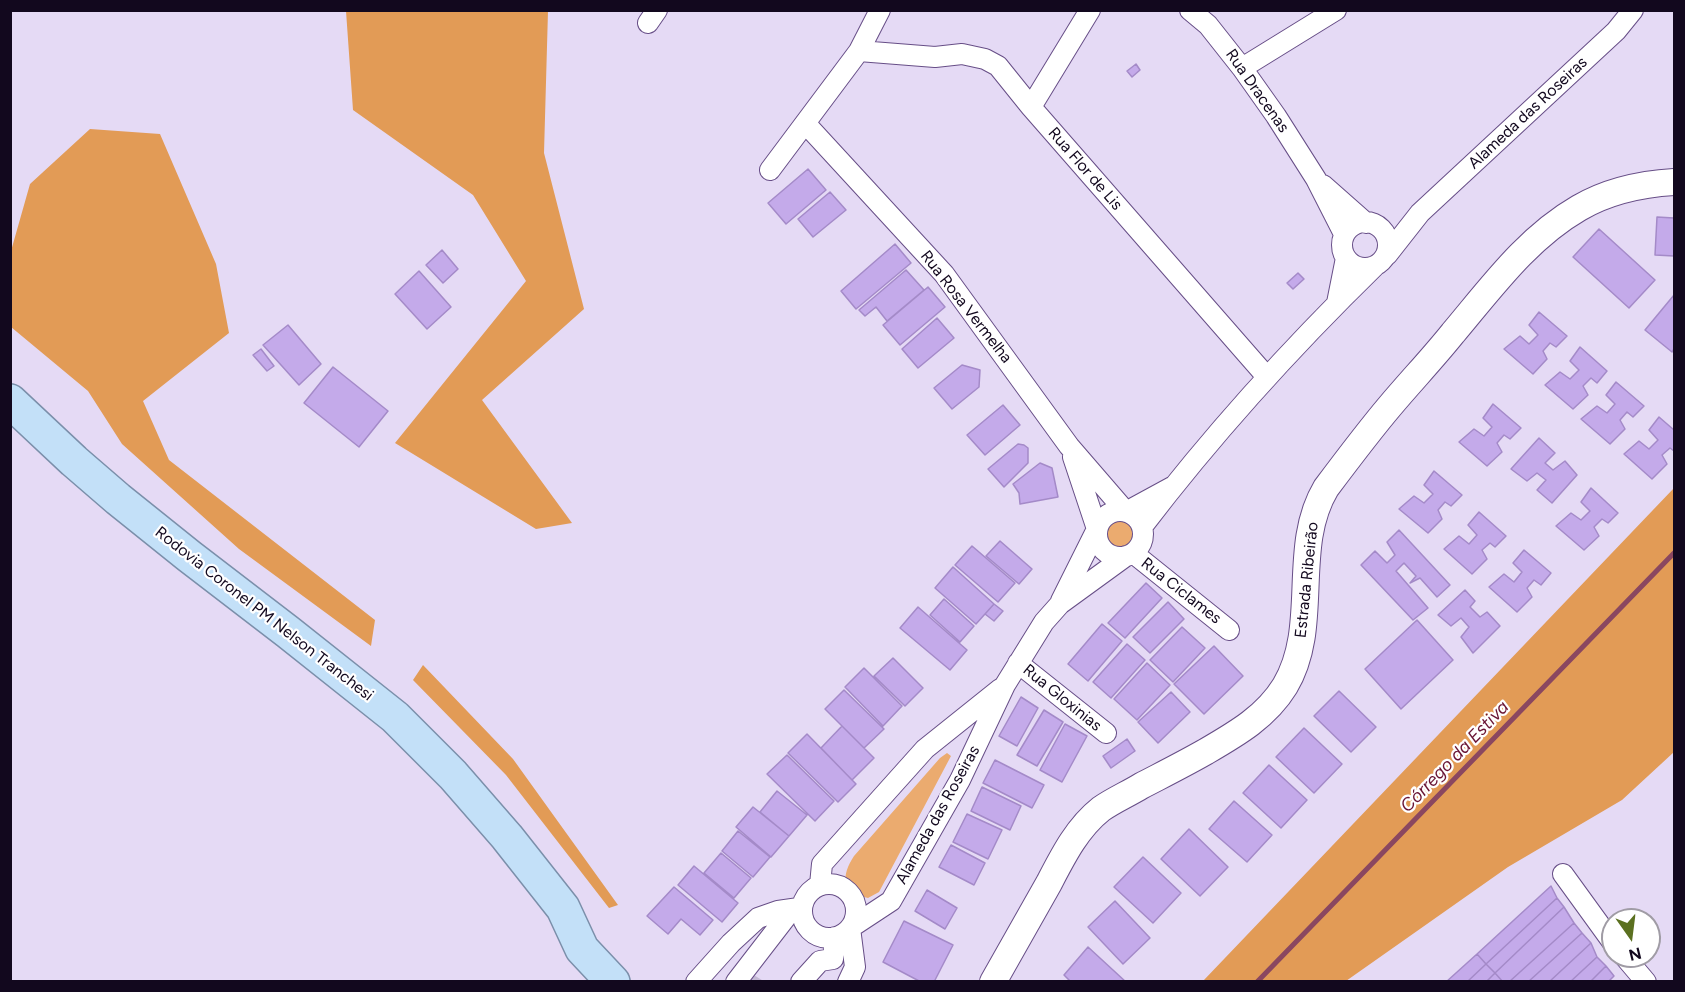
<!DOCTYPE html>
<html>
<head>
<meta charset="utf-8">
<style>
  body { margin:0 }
  #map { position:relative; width:1685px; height:992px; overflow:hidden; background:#e5daf5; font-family:Figtree,sans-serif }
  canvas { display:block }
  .frame { position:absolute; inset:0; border:12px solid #12081e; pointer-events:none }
  .north { position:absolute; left:1601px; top:908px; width:60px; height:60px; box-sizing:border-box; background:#fff; border:2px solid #a09ca5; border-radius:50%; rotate:166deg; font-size:16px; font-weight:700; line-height:24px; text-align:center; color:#12081e }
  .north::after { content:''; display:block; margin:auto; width:21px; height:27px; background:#5b7020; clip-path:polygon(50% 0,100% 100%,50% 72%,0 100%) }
</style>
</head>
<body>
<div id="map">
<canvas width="1685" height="992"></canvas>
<div class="frame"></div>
<div class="north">N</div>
</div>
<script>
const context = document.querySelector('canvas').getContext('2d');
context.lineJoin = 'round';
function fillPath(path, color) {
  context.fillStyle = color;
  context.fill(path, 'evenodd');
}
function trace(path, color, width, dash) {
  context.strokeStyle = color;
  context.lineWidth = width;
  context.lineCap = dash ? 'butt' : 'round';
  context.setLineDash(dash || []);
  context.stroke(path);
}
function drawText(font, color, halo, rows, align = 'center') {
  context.font = font + ' Figtree,sans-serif';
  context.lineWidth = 4.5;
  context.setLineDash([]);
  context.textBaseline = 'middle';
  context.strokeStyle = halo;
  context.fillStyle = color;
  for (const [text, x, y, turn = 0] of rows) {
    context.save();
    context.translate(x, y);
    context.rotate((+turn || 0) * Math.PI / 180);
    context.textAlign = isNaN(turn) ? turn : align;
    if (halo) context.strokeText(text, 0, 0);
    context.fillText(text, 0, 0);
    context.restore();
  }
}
fillPath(new Path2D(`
  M1103 534a16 16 0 1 1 32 0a16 16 0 1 1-32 0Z
  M947,753L951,756L879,892L868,898C841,892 841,876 854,856L940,758Z`), '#ebab6f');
fillPath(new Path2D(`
  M346,11H548L544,153L584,309L482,400L572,523L536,529L395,443L526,281L473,195L353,110Z
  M90,129L160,134L216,264L229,333L143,401L169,460L375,620L371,646L239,549L122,444L88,391L11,327V251L30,184Z
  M1674,488V752L1622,800L1508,867L1346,981H1203Z
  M423,665L513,759L618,905L609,908L506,775L413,680Z`), '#e29b56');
trace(new Path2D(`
  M1257,982L1674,553`), '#8a4760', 5);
const building = new Path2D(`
  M1136,64L1140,70L1132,77L1127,71Z
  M808,169L826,190L786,224L768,203Z
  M830,192L846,210L813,237L798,219Z
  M1657,217L1674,218V256L1655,255Z
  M1599,229L1655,280L1629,308L1573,257Z
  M895,244L911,263L856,309L841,291Z
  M442,250L458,269L443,283L426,265Z
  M906,270L924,290L887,321L876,307L865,316L859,310Z
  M419,271L451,307L427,329L395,294Z
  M1298,273L1304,279L1293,289L1287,283Z
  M928,287L945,307L900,345L883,325Z
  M1674,295V349L1672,352L1645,330Z
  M1539,312L1567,336L1556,347L1550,343L1543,351L1547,359L1533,374L1504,349L1520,336L1529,344L1538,335L1529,325Z
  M937,318L954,338L918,368L902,349Z
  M288,325L321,364L299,385L263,345Z
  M1580,347L1607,371L1597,383L1591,378L1583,386L1588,395L1573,409L1545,385L1560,372L1570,379L1579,370L1570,361Z
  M261,349L274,366L267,371L253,355Z
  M962,365L980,370L979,387L952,409L934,388Z
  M333,367L388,411L359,447L304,403Z
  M1616,382L1644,406L1633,417L1627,412L1620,420L1625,429L1610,444L1581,419L1597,406L1607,413L1615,404L1606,395Z
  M1493,404L1521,428L1510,439L1504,435L1497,443L1502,452L1487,466L1459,442L1474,429L1484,436L1492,427L1483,418Z
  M1003,405L1020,425L985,455L967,435Z
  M1659,417L1674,430V451L1670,448L1662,455L1667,464L1652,479L1624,454L1639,441L1649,449L1658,440L1649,430Z
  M1539,438L1555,453L1545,463L1553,470L1565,461L1577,475L1552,503L1537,490L1546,480L1537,473L1527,481L1511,469Z
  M1018,444L1024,445L1028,448V463L1004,487L988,469Z
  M1040,463L1052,468L1058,497L1020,504L1019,493L1013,484Z
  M1434,471L1462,495L1451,506L1445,502L1438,510L1442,519L1428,533L1399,509L1414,496L1424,503L1433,494L1424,485Z
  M1591,488L1618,513L1608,523L1602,519L1594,527L1599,536L1584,550L1556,526L1571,513L1581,520L1590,511L1581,502Z
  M1479,512L1506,536L1495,547L1490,543L1482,550L1487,559L1472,574L1444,549L1459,536L1469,544L1477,535L1468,525Z
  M1399,530L1450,585L1437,597L1420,578L1410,583L1416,576L1404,563L1396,571L1428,608L1413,620L1361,565L1375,551L1387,563L1395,555L1387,542Z
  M1000,541L1032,569L1019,584L986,556Z
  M972,546L1015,583L998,602L955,565Z
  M1524,550L1551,573L1541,585L1534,580L1527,588L1532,597L1517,612L1489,587L1504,574L1514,582L1522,572L1513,563Z
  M953,567L994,604L976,624L935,588Z
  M1146,583L1162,598L1125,638L1108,623Z
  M1465,590L1475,601L1470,607L1480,617L1487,612L1500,626L1473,653L1461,637L1469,627L1461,618L1451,626L1438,615Z
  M944,599L974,626L960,642L930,615Z
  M1168,602L1184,619L1150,653L1133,637Z
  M994,604L1003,611L994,621L985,614Z
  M918,607L967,650L950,670L900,628Z
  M1417,620L1453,660L1401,709L1365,669Z
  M1102,624L1122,641L1088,681L1068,664Z
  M1182,627L1205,648L1173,682L1150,660Z
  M1127,644L1145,660L1111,698L1093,682Z
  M1214,646L1243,676L1204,714L1174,684Z
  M893,658L923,688L905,706L874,676Z
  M1147,663L1170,685L1137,720L1114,699Z
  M864,668L902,706L883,726L845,687Z
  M844,690L884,729L864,748L825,709Z
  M1339,691L1376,727L1351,752L1314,716Z
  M1171,692L1190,712L1158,743L1138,722Z
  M1021,697L1038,708L1017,746L999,736Z
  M1044,710L1063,722L1037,766L1017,755Z
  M1065,724L1087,736L1062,782L1040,770Z
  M842,726L874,758L852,780L821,748Z
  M1304,728L1342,764L1314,793L1276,757Z
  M807,734L856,784L838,802L788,753Z
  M1127,739L1135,751L1111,768L1103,756Z
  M787,755L834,801L815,821L767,774Z
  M995,760L1044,785L1032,808L983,783Z
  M1269,765L1307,800L1281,828L1243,793Z
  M982,787L1021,806L1010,830L971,811Z
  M777,791L807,815L789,836L760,812Z
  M1234,801L1272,835L1247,862L1209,829Z
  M753,807L789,836L771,857L736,827Z
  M967,814L1002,830L988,859L953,842Z
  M1189,829L1228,867L1200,896L1161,859Z
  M738,831L770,857L753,877L722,851Z
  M951,845L985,863L974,885L939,867Z
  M721,853L751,878L734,898L704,873Z
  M1143,857L1181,893L1153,923L1114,887Z
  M694,866L738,903L722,922L678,885Z
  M1551,886L1557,898L1486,964L1477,954Z
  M674,887L713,920L700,935L681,919L668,934L647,916Z
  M927,890L957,908L945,929L915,911Z
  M1557,898L1564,907L1495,973L1486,964Z
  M1115,901L1150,938L1123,964L1088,927Z
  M1564,907L1574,923L1509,982H1503L1495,973Z
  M904,921L953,945L934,982H921L883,962Z
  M1574,923L1582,933L1528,982H1509Z
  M1582,933L1591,943L1549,982H1528Z
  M1591,943L1597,957L1570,982H1549Z
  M1088,947L1126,982H1071L1064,975Z
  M1477,954L1486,964L1467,982H1446Z
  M1597,957L1606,966L1590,982H1570Z
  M1486,964L1495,973L1486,982H1467Z
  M1606,966L1614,976L1608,982H1590Z
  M1495,973L1503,982H1486Z`);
fillPath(building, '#c4aaea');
trace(building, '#a48ac8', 1.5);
trace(new Path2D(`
  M754,982L757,977`), '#c5bad5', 20, [20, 10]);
const minor = new Path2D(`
  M1190,10L1208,25L1242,68L1276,116L1316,179L1344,234
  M648,23L657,10
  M859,51L935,57L962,54L985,59L998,66L1031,107L1267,377
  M1242,68L1336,10
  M1031,107L1090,10
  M805,123L944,274L1069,446L1126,512L1172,487
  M770,170L859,51L880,10
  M1323,185L1366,223
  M1342 245a23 23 0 1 1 46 0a23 23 0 1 1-46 0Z
  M1387,255L1420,213L1616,31L1633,10
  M1337,303L1346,258
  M1097 534a23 23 0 1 1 46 0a23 23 0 1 1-46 0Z
  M1142,527C1213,434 1292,347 1375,266
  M1133,553L1229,630
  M1061,601L1097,529L1073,457
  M1018,663L1106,733
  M1563,874L1613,943
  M802 911a27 27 0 1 1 54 0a27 27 0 1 1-54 0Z
  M820,885L822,864L925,749L1000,689
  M1624,956L1646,982
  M696,982L731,943L758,918L778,911L799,908
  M736,982L790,912L799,908
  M801,982L820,961L833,959L835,937
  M848,982L855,967L850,928L891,901L960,780L1005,685L1044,622L1060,604L1126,556`);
const tertiary = new Path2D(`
  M993,982C1012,949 1030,916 1049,883C1063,856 1077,828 1101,809C1114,800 1128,794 1141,786C1162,775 1184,764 1205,752C1236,734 1266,717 1285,686C1321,626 1290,548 1326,488C1347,460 1368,432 1390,406C1411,381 1433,358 1453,333C1491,288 1527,238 1579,208C1608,191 1641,184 1674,182`);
const trunk = new Path2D(`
  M10,401L74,461L118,499L189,556L288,632L395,717L453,775L507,837L563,908L582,949L613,982`);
trace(minor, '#674e87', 22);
trace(tertiary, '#674e87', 28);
trace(trunk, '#7b8faa', 36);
trace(minor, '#fff', 20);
trace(tertiary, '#fff', 26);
trace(trunk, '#c3e0f8', 33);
drawText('16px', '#12081e', '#fff', [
  ["Rua Dracenas",1257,91,55],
  ["Alameda das Roseiras",1528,113,-43],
  ["Rua Flor de Lis",1085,169,49],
  ["Rua Rosa Vermelha",966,307,52],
  ["Estrada Ribeirão",1307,580,-84],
  ["Rua Ciclames",1181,591,38],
  ["Rodovia Coronel PM Nelson Tranchesi",264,614,38],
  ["Rua Gloxinias",1062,698,39],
  ["Alameda das Roseiras",938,815,-61]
]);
drawText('italic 18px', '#691434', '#fff', [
  ["Córrego da Estiva",1455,757,-46]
]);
</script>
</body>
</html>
